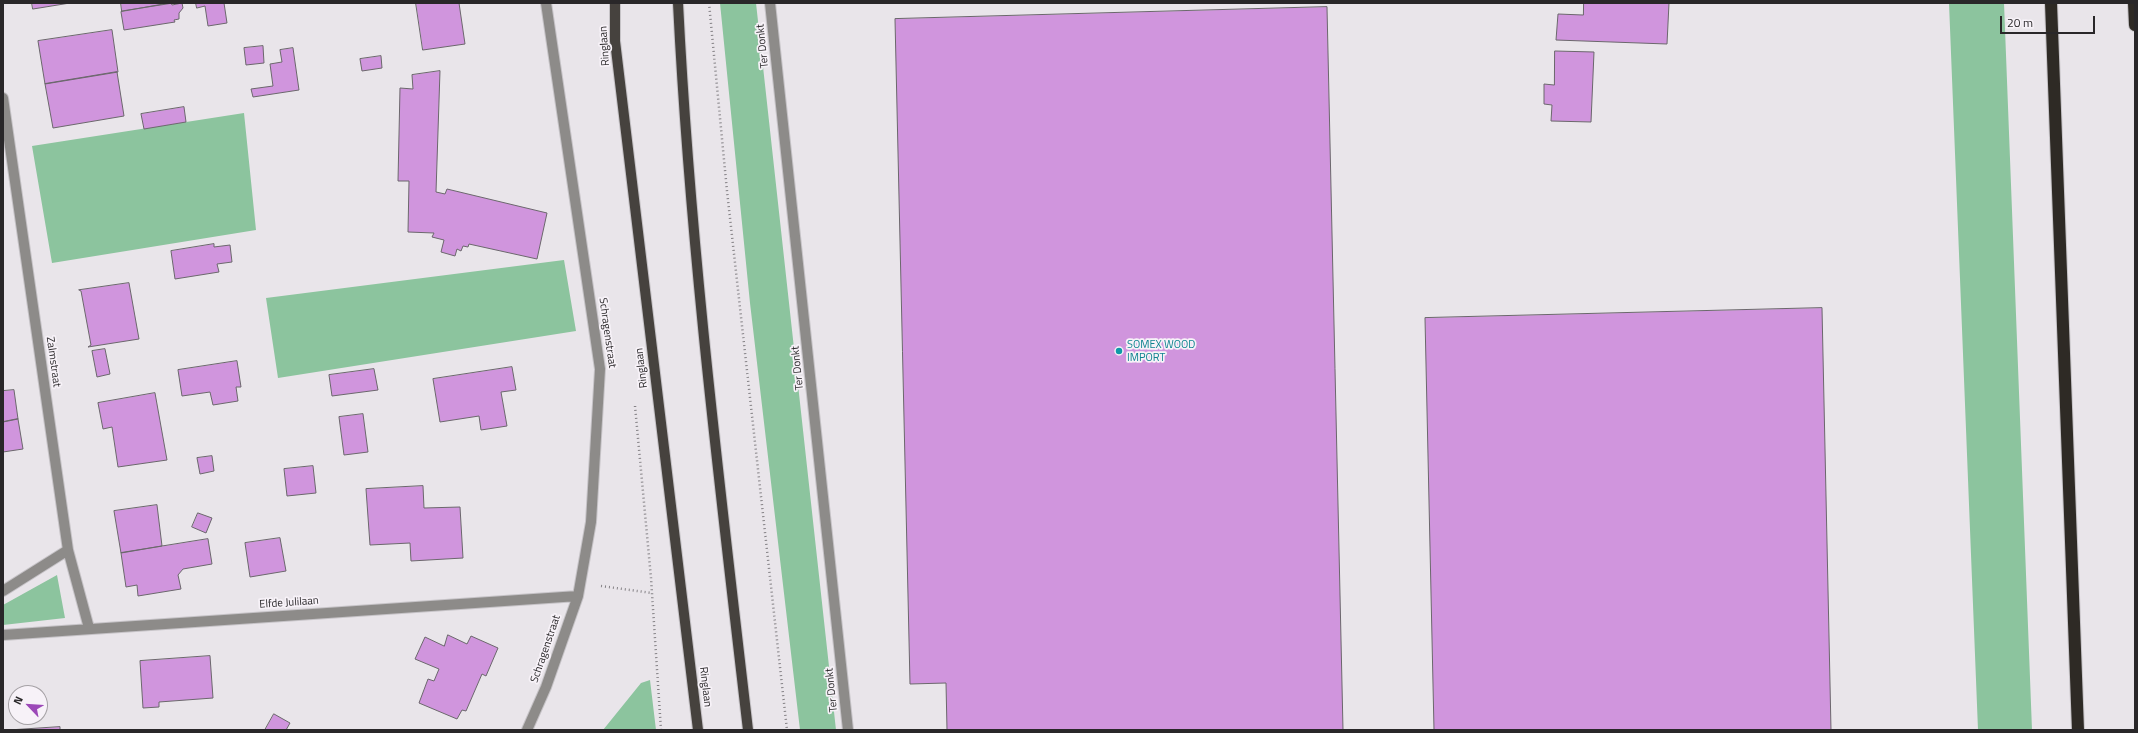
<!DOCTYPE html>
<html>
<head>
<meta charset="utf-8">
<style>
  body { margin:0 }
  #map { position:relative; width:2138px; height:733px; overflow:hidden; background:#e9e5ea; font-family:"Titillium Web",sans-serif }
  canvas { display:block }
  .frame { position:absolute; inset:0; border:4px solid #292729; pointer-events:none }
  .north { position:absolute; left:8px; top:685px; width:40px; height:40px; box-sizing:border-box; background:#f7f2f8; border:1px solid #a5a1a5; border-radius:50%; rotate:295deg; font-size:11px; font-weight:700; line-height:16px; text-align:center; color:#292729 }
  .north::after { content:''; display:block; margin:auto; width:14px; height:18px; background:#9c49b8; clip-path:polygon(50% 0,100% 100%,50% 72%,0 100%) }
  .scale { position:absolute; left:2000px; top:16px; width:95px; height:18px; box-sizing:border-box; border:2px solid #292729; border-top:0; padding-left:5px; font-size:12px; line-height:14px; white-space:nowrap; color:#292729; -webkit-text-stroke:3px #f7f2f8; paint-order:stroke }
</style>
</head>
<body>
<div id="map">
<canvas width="2138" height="733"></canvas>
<div class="frame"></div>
<div class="north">N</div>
<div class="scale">20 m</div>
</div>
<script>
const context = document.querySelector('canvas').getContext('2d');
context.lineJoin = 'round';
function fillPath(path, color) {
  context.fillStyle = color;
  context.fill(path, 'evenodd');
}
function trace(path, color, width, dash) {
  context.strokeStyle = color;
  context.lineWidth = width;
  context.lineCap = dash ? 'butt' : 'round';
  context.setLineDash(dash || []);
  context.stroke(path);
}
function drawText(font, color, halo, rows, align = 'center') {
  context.font = font + ' "Titillium Web",sans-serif';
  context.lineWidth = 3.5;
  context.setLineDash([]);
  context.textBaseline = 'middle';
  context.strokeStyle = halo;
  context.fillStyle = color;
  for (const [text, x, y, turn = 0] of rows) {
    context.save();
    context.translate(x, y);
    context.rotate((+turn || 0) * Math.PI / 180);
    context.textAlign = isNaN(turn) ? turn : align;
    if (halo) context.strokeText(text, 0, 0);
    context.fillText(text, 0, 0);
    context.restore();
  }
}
fillPath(new Path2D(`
  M720,3H756L836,730H800L750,303Z
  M1949,3H2004L2032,730H1978Z
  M244,113L256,230L52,263L32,146Z
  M564,260L576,331L278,378L266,298Z
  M57,575L65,618L3,625V605Z
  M650,680L656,730H603L641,683Z`), '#8cc49e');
const building = new Path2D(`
  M32,3H70L33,9Z
  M121,3H173L122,11Z
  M171,3L172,5L182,3L183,8L179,13V19L174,20L175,22L124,30L121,12Z
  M196,3H224L227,23L208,26L205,6L197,8Z
  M416,3H459L465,44L423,50Z
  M1584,3H1669L1667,44L1556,40L1558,14L1583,15Z
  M1327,7L1343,730H947L946,683L910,684L895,19Z
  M112,30L118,72L45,84L38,41Z
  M263,46L264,63L246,65L244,48Z
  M293,48L299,90L253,97L251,89L273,86L270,64L282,62L280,50Z
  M1555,51L1594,52L1591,122L1551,121L1552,105L1544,104V84L1554,85Z
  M381,56L382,68L362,71L360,59Z
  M440,71L436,192L445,194L447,189L547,213L537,259L469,244L468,247L463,246L461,251L457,249L455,256L441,252L444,240L432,237L434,233L408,232L409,181H398L400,88L413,89L412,75Z
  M117,72L124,116L53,128L45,84Z
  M184,107L186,122L144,129L141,114Z
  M214,244V247L230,245L232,262L217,264L219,272L175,279L171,251Z
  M129,283L139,339L88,347L91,345L81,291L79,290Z
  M1822,308L1831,730H1434L1425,318Z
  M105,349L110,374L97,377L92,351Z
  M237,361L241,387H236L238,401L213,405L210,392L182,396L178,370Z
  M512,367L516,390L501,392L507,426L481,430L479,416L440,422L433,379Z
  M374,369L378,390L332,396L329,375Z
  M14,390L18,419L3,422V391Z
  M155,393L167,460L118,467L112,427L103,429L98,403Z
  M363,414L368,452L344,455L339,417Z
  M18,419L23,449L3,452V422Z
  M212,456L214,471L200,474L197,458Z
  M313,466L316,493L287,496L284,469Z
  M423,486L424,508L460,507L463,558L411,561L410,543L370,545L366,489Z
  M157,505L162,546L121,553L114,511Z
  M198,513L212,518L206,533L192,527Z
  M280,538L286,571L250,577L245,543Z
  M208,539L212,564L183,569L178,575L181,589L138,596L137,585L126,587L121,553Z
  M448,635L467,644L471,636L498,648L486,676L482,674L466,711L462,710L457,719L419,703L428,679L434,681L439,669L415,659L425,637L444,646Z
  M210,656L213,698L159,702V707L143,708L140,661Z
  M274,714L290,723L286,730H265Z
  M60,727V730H9Z`);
fillPath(building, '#d095dd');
trace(building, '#6b676c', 1);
const minor = new Path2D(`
  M770,3L848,730
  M3,98L68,550L89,628
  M3,591L68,550
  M3,635L578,596
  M527,730L546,687L578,596L591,522L600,369L546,3`);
const major = new Path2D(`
  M615,3V41L698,730
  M678,3C690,246 720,488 748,730`);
const highway = new Path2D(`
  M2051,3L2078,730
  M2134,3L2135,25`);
trace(minor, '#c6c3c7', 12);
trace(major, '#c6c3c7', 12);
trace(highway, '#c6c3c7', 14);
trace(new Path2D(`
  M709,3L727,191L787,730
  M635,406L651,578L661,730
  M601,586L652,593`), '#858286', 2.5, [1, 3]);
trace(minor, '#8d8b89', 10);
trace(major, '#46423e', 10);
trace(highway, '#2e2a25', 12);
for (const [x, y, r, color] of [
  [1119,351,4,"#0f9aa8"]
]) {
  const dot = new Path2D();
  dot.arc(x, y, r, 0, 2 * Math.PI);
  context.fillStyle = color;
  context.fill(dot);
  trace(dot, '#f7f2f8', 1.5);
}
drawText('11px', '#292729', '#f7f2f8', [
  ["Ringlaan",605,46,-94],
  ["Ter Donkt",763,46,-96],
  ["Schragenstraat",607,333,82],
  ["Zalmstraat",53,362,82],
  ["Ringlaan",642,368,-97],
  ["Ter Donkt",798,368,-96],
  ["Elfde Julilaan",289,603,-4],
  ["Schragenstraat",546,649,-71],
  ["Ringlaan",705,687,83],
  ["Ter Donkt",832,690,-96]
]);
drawText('11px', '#0d838f', '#f7f2f8', [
  ["SOMEX WOOD",1127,345],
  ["IMPORT",1127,358]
], 'left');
</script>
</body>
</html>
